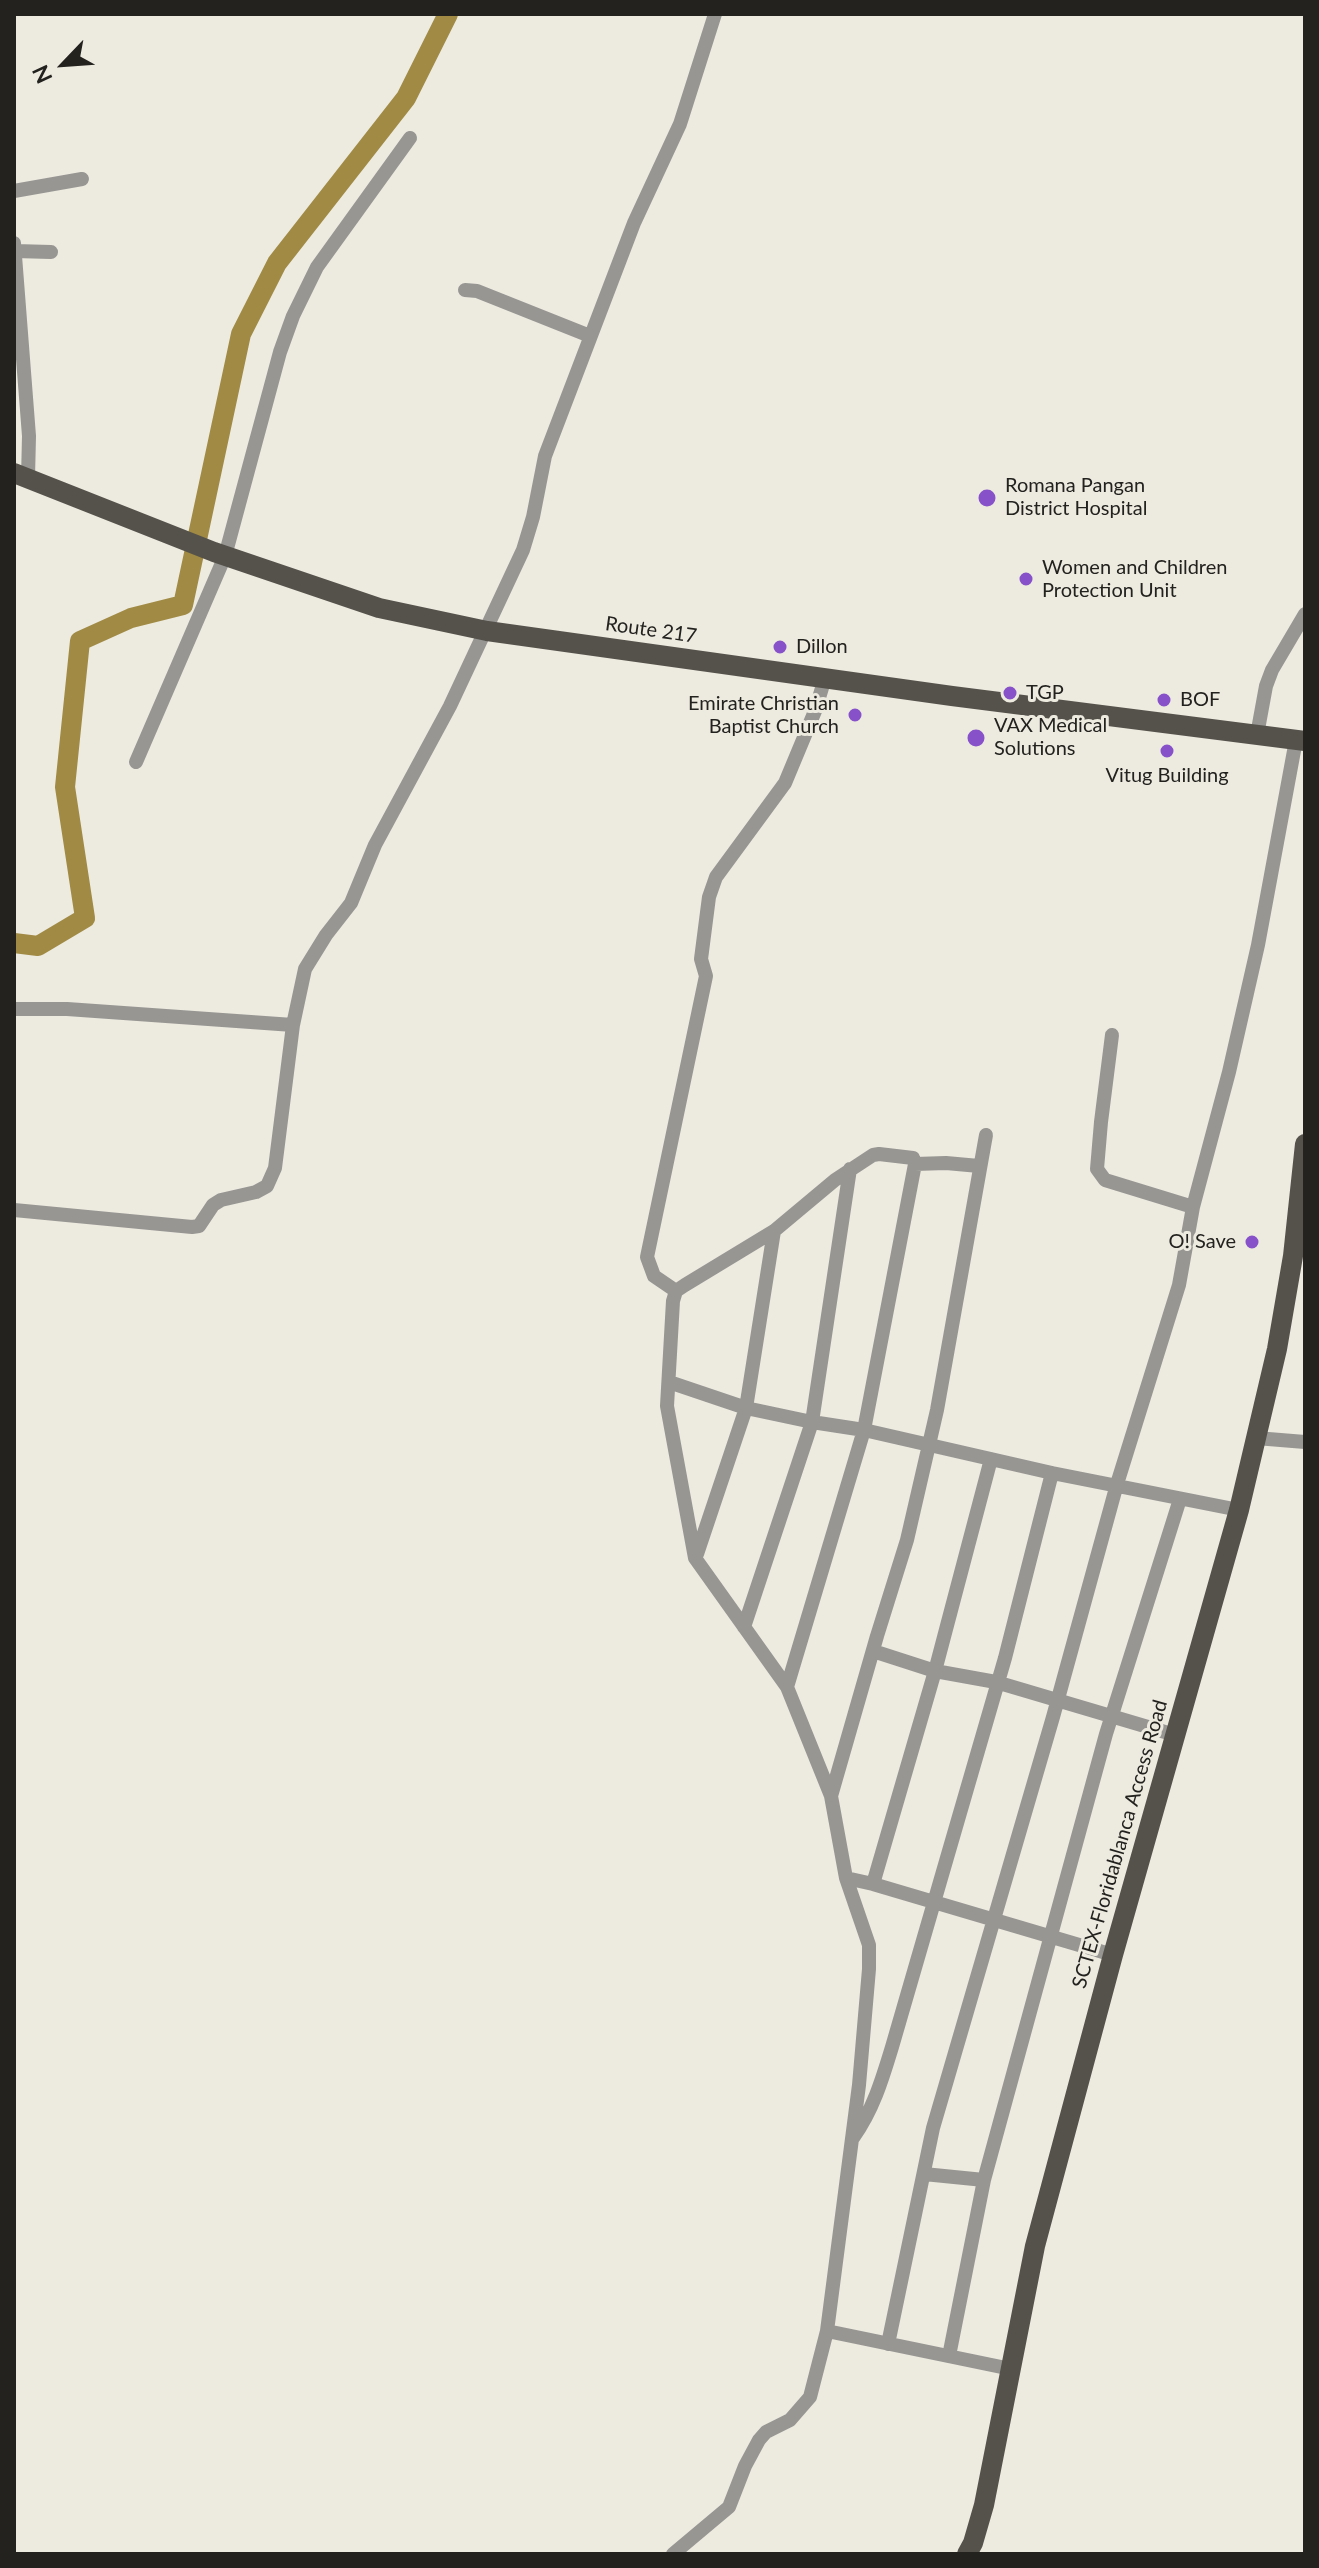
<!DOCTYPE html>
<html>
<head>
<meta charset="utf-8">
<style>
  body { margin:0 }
  #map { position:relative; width:1319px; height:2568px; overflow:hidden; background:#edeae0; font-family:Lato,sans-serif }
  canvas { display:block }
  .frame { position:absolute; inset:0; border:16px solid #23221e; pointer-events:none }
  .north { position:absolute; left:24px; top:24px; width:80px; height:80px; -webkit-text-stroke:6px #edeae0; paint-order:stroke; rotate:245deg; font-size:22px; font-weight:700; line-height:32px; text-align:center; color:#23221e }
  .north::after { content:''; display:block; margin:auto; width:28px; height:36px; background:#23221e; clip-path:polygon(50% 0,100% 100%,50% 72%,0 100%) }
</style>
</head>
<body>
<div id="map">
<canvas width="1319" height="2568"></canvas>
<div class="frame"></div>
<div class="north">N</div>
</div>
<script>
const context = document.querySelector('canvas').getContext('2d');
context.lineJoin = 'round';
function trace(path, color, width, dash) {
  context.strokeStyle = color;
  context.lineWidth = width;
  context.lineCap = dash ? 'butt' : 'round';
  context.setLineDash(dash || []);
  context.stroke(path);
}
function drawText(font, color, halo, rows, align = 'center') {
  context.font = font + ' Lato,sans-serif';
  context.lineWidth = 6;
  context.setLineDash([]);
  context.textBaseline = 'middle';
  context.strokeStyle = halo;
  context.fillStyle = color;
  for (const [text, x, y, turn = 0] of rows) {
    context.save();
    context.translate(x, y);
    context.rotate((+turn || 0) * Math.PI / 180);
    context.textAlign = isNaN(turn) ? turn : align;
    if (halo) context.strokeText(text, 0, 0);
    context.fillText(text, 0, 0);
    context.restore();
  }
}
trace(new Path2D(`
  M14,943L38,946L85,918L65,787L80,641L131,618L183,605L241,334L277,263L406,98L448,14`), '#a08a44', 20);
trace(new Path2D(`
  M14,191L82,179
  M14,243L29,436L28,478
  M15,251L51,252
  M465,290L477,291L590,336
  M1257,735L1266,686L1272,670L1305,614
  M136,762L225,556L280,352L293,316L317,267L410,138
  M14,1009H67L293,1025
  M1112,1035L1101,1122L1097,1169L1105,1180L1193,1207
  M14,1210L192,1227L199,1226L213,1205L221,1200L256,1192L267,1186L275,1168L293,1025L305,969L326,935L351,903L375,845L450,706L523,550L533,517L545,456L634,223L680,124L715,14
  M676,1291L654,1276L647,1257L706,976L701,959L709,897L716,877L785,783L815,711L825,678
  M669,1382L746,1408L812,1422L864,1430L1052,1473L1239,1510
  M1256,1438L1305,1442
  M697,1554L746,1408L774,1231
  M744,1627L812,1422L850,1169
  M873,1651L935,1671L996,1682L1175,1735
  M787,1687L864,1430L915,1164
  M831,1796L787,1687L695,1558L667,1406L673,1301L676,1291L685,1285L774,1231L835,1180L873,1155L879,1154L913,1158L915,1164L946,1163L979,1166
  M846,1878L873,1884L1113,1955
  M873,1884L935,1671L991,1459
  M853,2138C873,2110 882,2080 892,2047L1005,1658L1052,1473
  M924,2174L984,2180
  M827,2331L1011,2369
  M888,2344L933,2128L1053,1717L1117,1484L1179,1285L1193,1207L1229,1072L1258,945L1296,740
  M949,2356L984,2180L1106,1734L1180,1499
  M673,2554L729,2507L745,2466L759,2440L766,2432L790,2420L810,2397L827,2331L859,2085L869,1969V1945L846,1878L831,1796L877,1636L907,1540L937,1410L986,1135`), '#979692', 14);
trace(new Path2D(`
  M14,473L214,552L379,608L487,631L952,696L1305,741
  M967,2554L973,2543L984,2505L1035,2246L1113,1955L1239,1510L1256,1438L1277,1349L1293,1256L1305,1144`), '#55524b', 20);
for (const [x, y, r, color] of [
  [987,498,10,"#8752c9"],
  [1026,579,8,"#8752c9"],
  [780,647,8,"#8752c9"],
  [1010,693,8,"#8752c9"],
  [1164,700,8,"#8752c9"],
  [855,715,8,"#8752c9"],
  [976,738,10,"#8752c9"],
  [1167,751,8,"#8752c9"],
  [1252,1242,8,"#8752c9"]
]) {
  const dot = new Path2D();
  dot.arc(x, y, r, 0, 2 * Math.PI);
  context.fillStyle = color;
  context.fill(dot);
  trace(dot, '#edeae0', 3);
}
drawText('20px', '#23221e', '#edeae0', [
  ["Romana Pangan",1005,486],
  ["District Hospital",1005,509],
  ["Women and Children",1042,568],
  ["Protection Unit",1042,591],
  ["Dillon",796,647],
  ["TGP",1026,693],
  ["BOF",1180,700],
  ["Emirate Christian",839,704,"right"],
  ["Baptist Church",839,727,"right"],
  ["VAX Medical",994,726],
  ["Solutions",994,749],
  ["Vitug Building",1167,776,"center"],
  ["O! Save",1236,1242,"right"]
], 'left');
drawText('20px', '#23221e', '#edeae0', [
  ["Route 217",651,630,8],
  ["SCTEX-Floridablanca Access Road",1120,1844,-74]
]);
</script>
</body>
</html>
